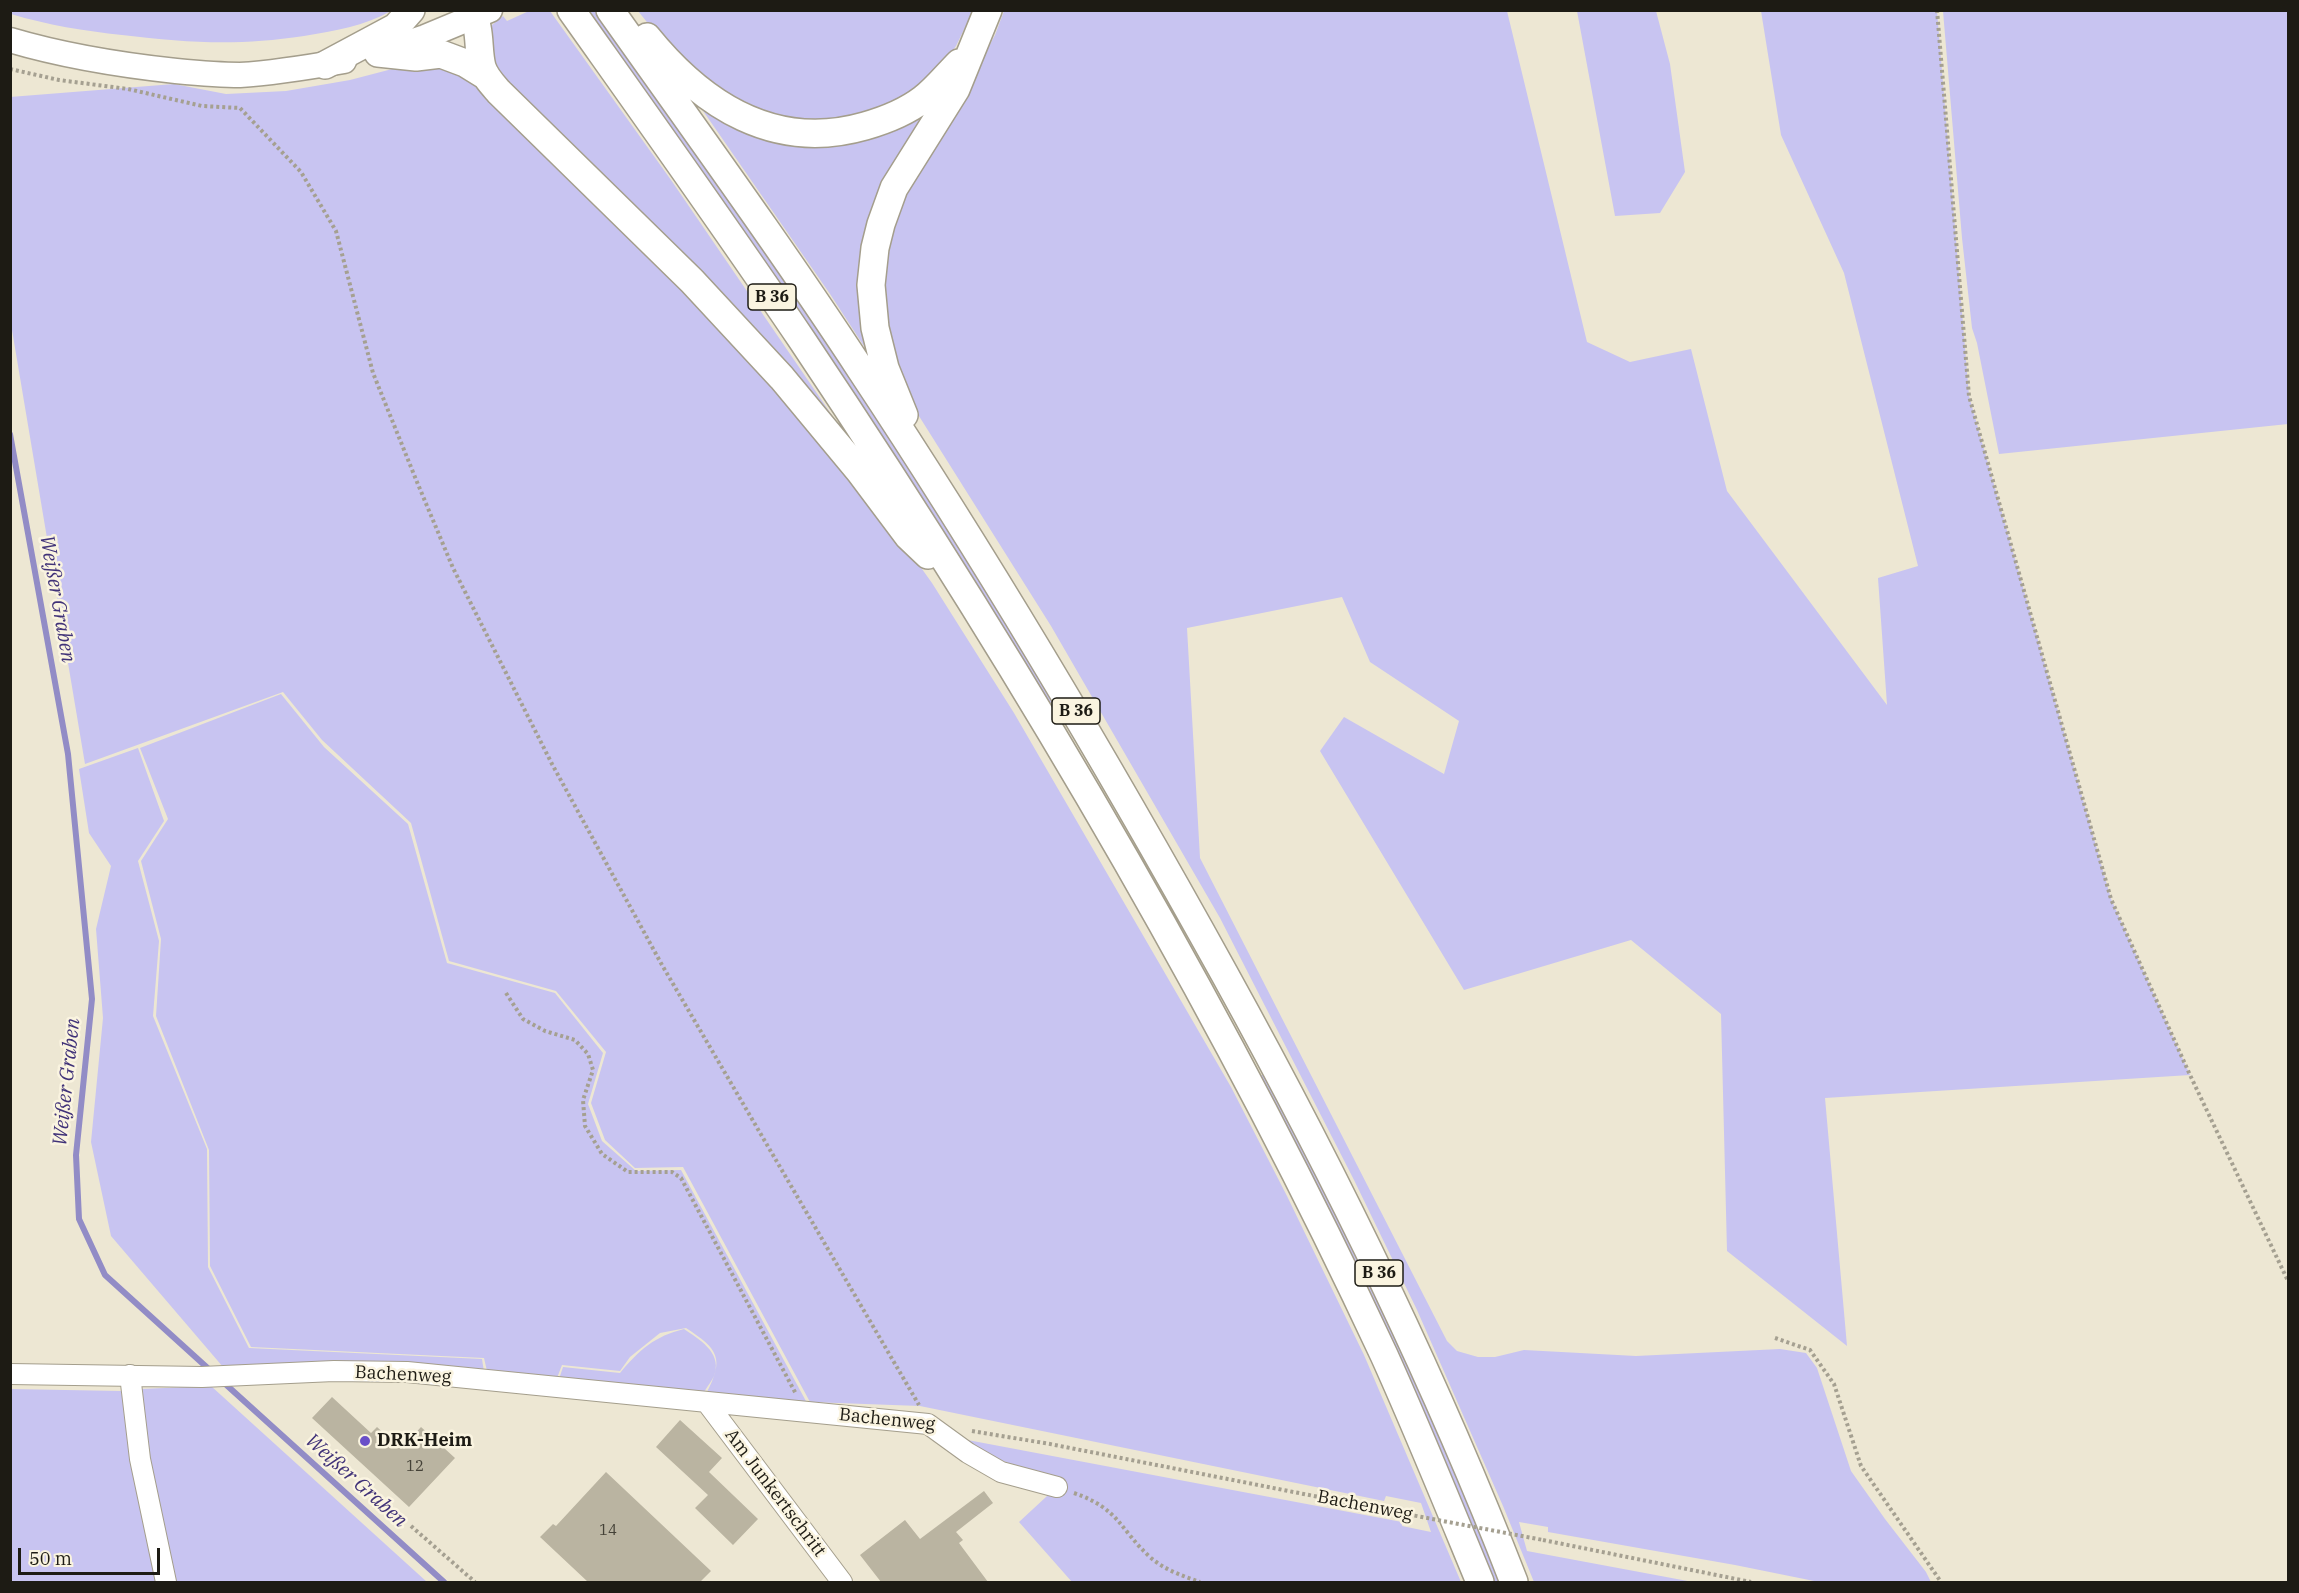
<!DOCTYPE html>
<html>
<head>
<meta charset="utf-8">
<style>
  body { margin:0 }
  #map { position:relative; width:2299px; height:1593px; overflow:hidden; background:#ede7d3; font-family:"IBM Plex Serif",serif }
  canvas { display:block }
  .frame { position:absolute; inset:0; border:12px solid #1d1b14; pointer-events:none }
  .scale { position:absolute; left:18px; top:1548px; width:142px; height:27px; box-sizing:border-box; border:3px solid #1d1b14; border-top:0; padding-left:8px; font-size:18px; line-height:21px; white-space:nowrap; color:#1d1b14; -webkit-text-stroke:4px #faf4e0; paint-order:stroke }
</style>
</head>
<body>
<div id="map">
<canvas width="2299" height="1593"></canvas>
<div class="frame"></div>
<div class="scale">50 m</div>
</div>
<script>
const context = document.querySelector('canvas').getContext('2d');
context.lineJoin = 'round';
function fillPath(path, color) {
  context.fillStyle = color;
  context.fill(path, 'evenodd');
}
function trace(path, color, width, dash) {
  context.strokeStyle = color;
  context.lineWidth = width;
  context.lineCap = dash ? 'butt' : 'round';
  context.setLineDash(dash || []);
  context.stroke(path);
}
function drawText(font, color, halo, rows, align = 'center') {
  context.font = font + ' "IBM Plex Serif",serif';
  context.lineWidth = 5;
  context.setLineDash([]);
  context.textBaseline = 'middle';
  context.strokeStyle = halo;
  context.fillStyle = color;
  for (const [text, x, y, turn = 0] of rows) {
    context.save();
    context.translate(x, y);
    context.rotate((+turn || 0) * Math.PI / 180);
    context.textAlign = isNaN(turn) ? turn : align;
    if (halo) context.strokeText(text, 0, 0);
    context.fillText(text, 0, 0);
    context.restore();
  }
}
fillPath(new Path2D(`
  M10,11L11,10L391,11C364,26 335,31 304,36C238,46 189,43 122,35C85,31 47,25 11,14Z
  M529,11H550L671,180L855,449L492,67L490,30L492,25L503,16L507,21Z
  M586,11H595L781,273L851,379L935,508L1053,699L1051,704L1048,703Z
  M638,11H973L956,46L939,70L899,104L824,126L741,107L667,47Z
  M1004,11H1507L1587,342L1630,362L1691,349L1727,491L1887,705L1878,578L1918,566L1844,273L1781,135L1761,11H1937L1969,396L2111,899L2190,1075L1825,1098L1847,1346L1727,1251L1721,1014L1631,940L1464,990L1320,751L1344,717L1444,774L1459,721L1370,662L1342,597L1187,628L1200,858L1447,1341L1457,1351L1478,1357H1495L1524,1350L1636,1356L1780,1349L1806,1353L1817,1368L1851,1471L1885,1519L1926,1572L1931,1582H1819L1735,1565L1548,1532V1527L1519,1522L1527,1551L1693,1582H1534L1503,1506L1417,1310L1354,1180L1220,918L1051,626L907,397L879,304L892,212L973,76L995,35Z
  M1577,11H1656L1670,64L1685,172L1660,213L1615,216Z
  M1943,11H2288V424L1999,454L1977,343L1972,328L1962,238Z
  M419,62L468,73L727,325L872,499L932,583L1014,713L1231,1087L1287,1196L1364,1355L1461,1582H1072L1019,1522L1060,1484L996,1458L957,1438L1402,1522V1526L1431,1532L1421,1503L1386,1496L1384,1501L920,1406L810,1402L683,1167L635,1168L605,1140L591,1103L606,1052L556,991L449,961L411,823L322,740L283,692L85,764L11,324L10,97L174,84L226,94L286,91L350,80Z
  M692,95L771,137L931,104L903,158L869,354L830,294Z
  M281,694L324,747L408,824L447,963L555,993L603,1053L588,1104L602,1141L636,1171L681,1170L807,1403L706,1394C725,1358 718,1349 686,1328L660,1333L630,1357L620,1371L562,1365L557,1378L487,1371L484,1358L251,1347L210,1266L209,1150L156,1016L161,939L141,861L168,819L140,748Z
  M138,748L164,821L138,861L159,941L153,1016L207,1149L208,1267L249,1348L482,1359L484,1372L223,1367L111,1236L91,1142L103,1018L96,929L111,866L89,833L79,769Z
  M1264,1073C1297,1137 1331,1200 1362,1264C1412,1368 1458,1475 1501,1582H1492L1259,1078Z
  M684,1329C699,1339 721,1352 715,1373C713,1380 706,1388 703,1394L559,1379L563,1367L620,1373C639,1350 655,1336 684,1329Z
  M211,1386L427,1582H175L144,1434L141,1389Z
  M10,1389L121,1391L159,1582H11Z`), '#c8c4f1');
trace(new Path2D(`
  M10,434L68,754L92,999L76,1155L79,1219L105,1275L212,1372
  M222,1381L444,1582`), '#928cc6', 6);
fillPath(new Path2D(`
  M332,1397L371,1433L377,1427L401,1449L421,1427L455,1458L409,1507L312,1418Z
  M680,1420L722,1458L709,1472L758,1519L733,1545L695,1508L708,1495L656,1447Z
  M606,1472L711,1571L700,1582H588L540,1537L553,1524L556,1526Z
  M984,1491L993,1503L956,1532L963,1540L959,1543L988,1582H881L860,1555L905,1520L920,1539Z`), '#bab4a1');
const minor = new Path2D(`
  M10,1374L202,1377L334,1371L407,1372L928,1424L968,1453L1001,1472L1057,1487
  M130,1375L140,1459L166,1582
  M707,1403L842,1582`);
const major = new Path2D(`
  M10,40C64,56 120,65 176,71C197,73 219,75 240,75C275,73 310,67 344,61
  M378,53L425,37L490,10`);
const highway = new Path2D(`
  M470,10C482,28 477,48 482,67C485,77 492,84 499,92L692,281L782,378L860,472L908,536L928,555
  M571,10C649,120 727,229 802,340C1019,664 1219,1001 1384,1355C1418,1430 1449,1507 1480,1582
  M610,10C695,130 781,248 861,370C991,566 1110,767 1224,973C1333,1170 1433,1373 1514,1582
  M647,37C703,106 775,152 865,126C886,120 906,112 923,99C936,89 947,75 959,63
  M378,53L416,57L441,54L465,63L486,76
  M325,65L396,27L411,10
  M904,415L885,368L875,328L871,285L875,248L881,224L894,188L956,89L988,10`);
trace(minor, '#a49e8c', 22);
trace(major, '#a49e8c', 27);
trace(highway, '#a49e8c', 30);
trace(new Path2D(`
  M1937,10L1969,396L2111,899L2190,1075L2288,1281
  M10,69L59,80L128,89L202,106L240,108L301,172L336,231L373,373L417,482L453,568L552,764L662,965L919,1405
  M506,993L523,1019L545,1031L575,1040L588,1054L593,1070L583,1100L585,1126L602,1154L628,1172H672L681,1178L796,1394
  M1775,1338L1810,1350L1834,1384L1861,1466L1941,1582
  M972,1431L1050,1444L1385,1510
  M1074,1493C1120,1509 1119,1529 1151,1558C1165,1570 1183,1576 1200,1582
  M411,1526L475,1582
  M1543,1540L1751,1582`), '#a5a091', 4, [3, 3]);
trace(minor, '#fff', 20);
trace(major, '#fff', 24);
trace(highway, '#fff', 27);
trace(new Path2D(`
  M1385,1510L1543,1540`), '#a5a091', 4, [3, 3]);
for (const [x, y, r, color] of [
  [365,1441,6,"#6a4fc8"]
]) {
  const dot = new Path2D();
  dot.arc(x, y, r, 0, 2 * Math.PI);
  context.fillStyle = color;
  context.fill(dot);
  trace(dot, '#faf4e0', 2);
}
drawText('15px', '#444137', null, [
  ["12",415,1467],
  ["14",608,1531]
]);
for (const [x, y, w] of [
  [772,297,48],
  [1076,711,48],
  [1379,1273,48]
]) {
  const box = new Path2D();
  box.roundRect(x - w / 2, y - 13, w, 26, 4.5);
  context.fillStyle = '#faf4e0';
  context.fill(box);
  trace(box, '#1d1b14', 1.5);
}
drawText('bold 16px', '#1d1b14', null, [
  ["B 36",772,297],
  ["B 36",1076,711],
  ["B 36",1379,1273]
]);
drawText('18px', '#1d1b14', '#faf4e0', [
  ["Bachenweg",403,1375,3],
  ["Bachenweg",887,1420,6],
  ["Am Junkertschritt",775,1493,53],
  ["Bachenweg",1365,1506,11]
]);
drawText('bold 18px', '#1d1b14', '#faf4e0', [
  ["DRK-Heim",377,1441]
], 'left');
drawText('italic 20px', '#403278', '#faf4e0', [
  ["Weißer Graben",57,599,80],
  ["Weißer Graben",67,1082,-84],
  ["Weißer Graben",356,1481,42]
]);
</script>
</body>
</html>
